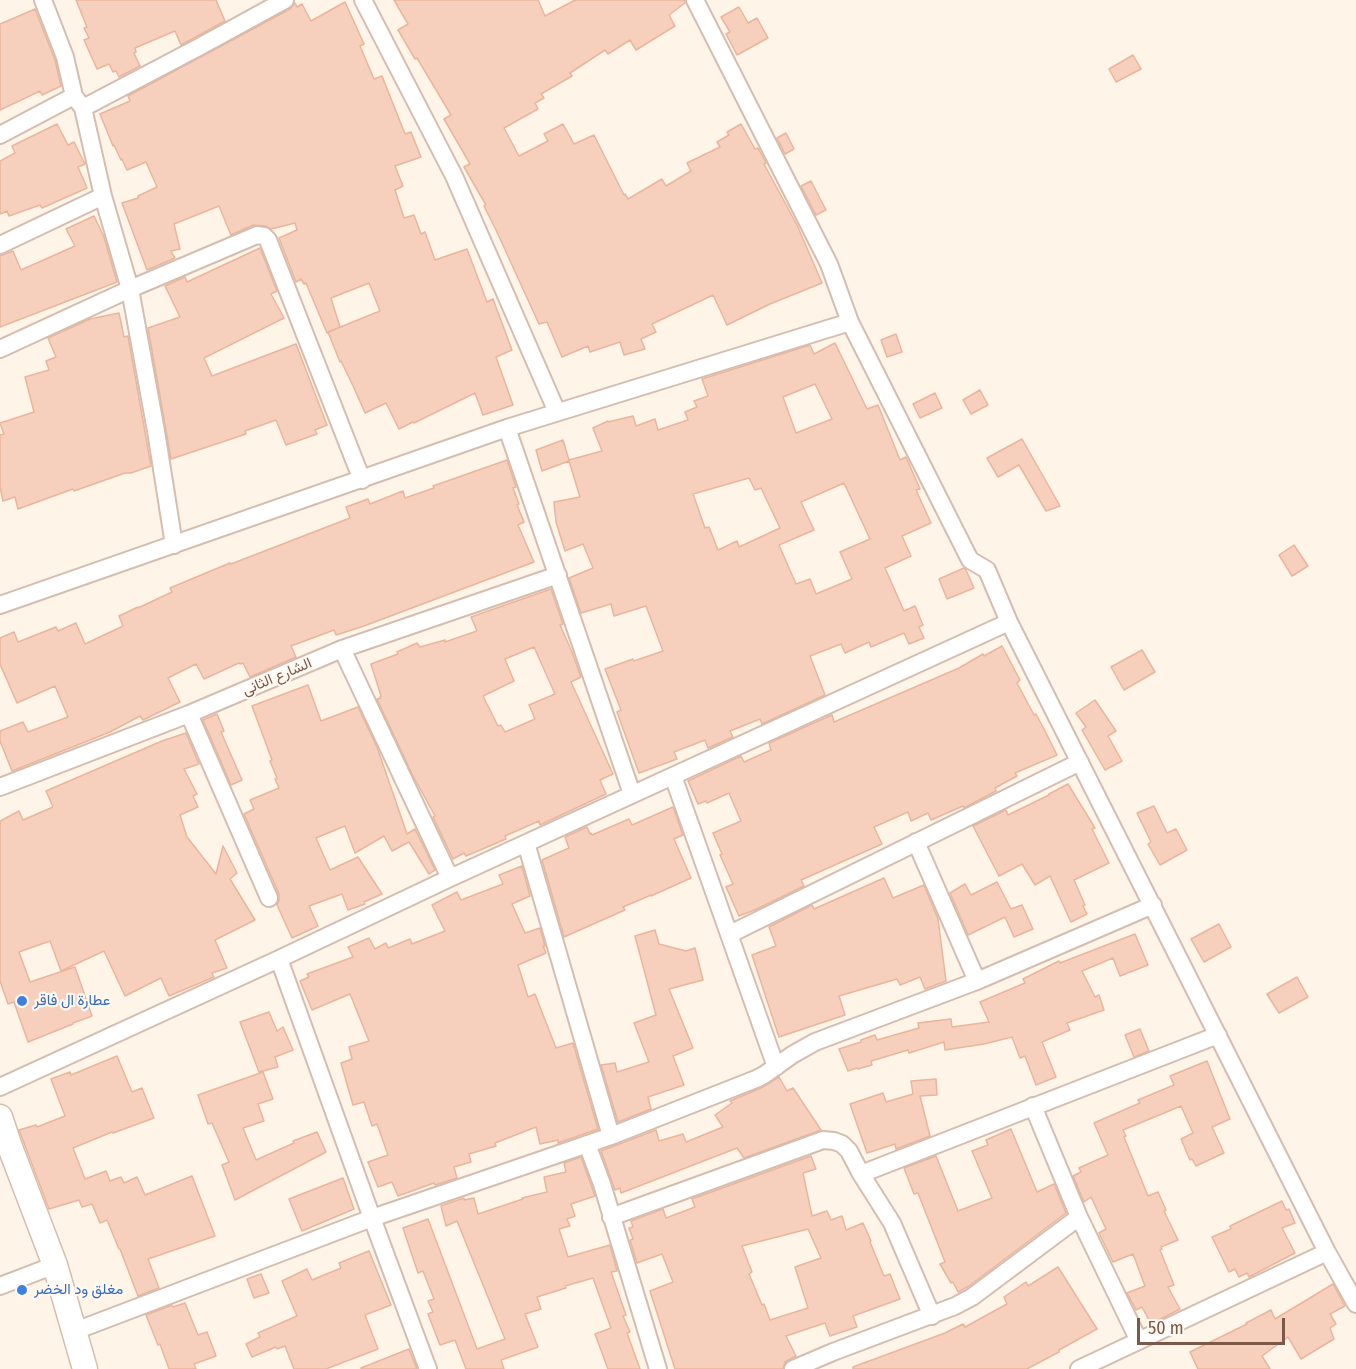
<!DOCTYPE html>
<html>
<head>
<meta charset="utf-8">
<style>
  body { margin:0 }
  #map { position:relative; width:1356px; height:1369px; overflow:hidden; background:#fef4e8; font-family:"Fira Sans Condensed",sans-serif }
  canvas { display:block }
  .scale { position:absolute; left:1137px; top:1318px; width:148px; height:27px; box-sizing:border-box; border:3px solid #7c5848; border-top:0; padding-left:8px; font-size:18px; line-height:21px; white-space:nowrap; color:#7c5848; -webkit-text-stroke:4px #fff8f0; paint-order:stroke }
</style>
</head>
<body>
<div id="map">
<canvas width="1356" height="1369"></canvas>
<div class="scale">50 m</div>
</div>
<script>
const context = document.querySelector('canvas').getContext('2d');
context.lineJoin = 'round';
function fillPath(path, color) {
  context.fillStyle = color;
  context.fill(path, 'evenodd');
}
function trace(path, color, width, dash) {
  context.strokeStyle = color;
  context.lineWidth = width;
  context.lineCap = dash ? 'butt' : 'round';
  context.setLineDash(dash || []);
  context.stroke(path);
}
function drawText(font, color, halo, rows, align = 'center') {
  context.font = font + ' "Fira Sans Condensed",Vazirmatn,sans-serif';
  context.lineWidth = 4.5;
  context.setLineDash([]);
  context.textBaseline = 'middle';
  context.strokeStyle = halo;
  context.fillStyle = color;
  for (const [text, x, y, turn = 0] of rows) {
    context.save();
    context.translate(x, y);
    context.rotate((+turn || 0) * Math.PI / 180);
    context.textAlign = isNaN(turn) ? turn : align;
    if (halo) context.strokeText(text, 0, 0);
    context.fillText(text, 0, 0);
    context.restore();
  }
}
const building = new Path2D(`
  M76,0H216L225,21L181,45L175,31L135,48L136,52L134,53L140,66L119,77L116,71L113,72L109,64L97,69L84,40L89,38L84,28L87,27Z
  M394,0H538L545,16L575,0H685V3L669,15L675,26L636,50L630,40L608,54L605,50L570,73L572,76L541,94L544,98L535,103L538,109L504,128L519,156L548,141L544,134L563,124L574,144L594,135L624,195L625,194L628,199L662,179L666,186L691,171L687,163L720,147L717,142L729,135L727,132L741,124L755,149L758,148L766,163L764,164L797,225L822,283L770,304L727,325L713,295L652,324L656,332L641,339L645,349L624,355L620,342L590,352L588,346L562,357L547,322L539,324L496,230L484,206L486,205L464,167L470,164L444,119L451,115L417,58L415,59L398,30L408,24Z
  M345,2L364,44L360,46L374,79L382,76L405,134L411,132L421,157L395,166L403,186L395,190L404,218L414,215L421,234L425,232L435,260L467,249L487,302L493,299L512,350L496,357L513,405L483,415L475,393L414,423L413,422L399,429L386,403L365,413L354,388L341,361L340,362L328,332L380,311L369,283L331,298L340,327L327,333L306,283L304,284L301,279L296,282L279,238L297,230L295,223L271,229L265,226L253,225L231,235L219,206L174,224L180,249L171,251L175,258L147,270L122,203L138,198V196L157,187L146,162L127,170L122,159L121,160L114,145L113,146L100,114L130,101L128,96L290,9L295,3L297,7L302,4L311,21Z
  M739,7L748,23L757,18L768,38L737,55L726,34L730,32L721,17Z
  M35,9L55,60L61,86L42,95L40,91L0,110V24Z
  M1133,55L1141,69L1116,82L1109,69Z
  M57,124L68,145L74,142L85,164L78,167L87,188L42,208L40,205L9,216L7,211L0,214V161L15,153L12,146Z
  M786,133L794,149L785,154L777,138Z
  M811,181L826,210L816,215L801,186Z
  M94,216L104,237L117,282L0,327V256L13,251L21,270L75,246L66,229Z
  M260,248L277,291L271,294L284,318L204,358L212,376L296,344L327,425L315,430L317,434L286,445L276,420L245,431L246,434L171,459L148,328L180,317L165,286L185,277L187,282Z
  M119,313L124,337L128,336L151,466L131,473H125L74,491L73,489L18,509L15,497L3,501L0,487V435L4,434L0,423L34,412L25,377L49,370L46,361L56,357L48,338L90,319Z
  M896,334L902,352L887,357L881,340Z
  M835,343L867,409L878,405L900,460L906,457L920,489L916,490L931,523L902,536L911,556L885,568L904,611L915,606L923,625L919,627L924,638L909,644L904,633L871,647L869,642L845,653L841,644L810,656L825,695L762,724L760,719L730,731L733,737L708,748L705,740L674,752L677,759L639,773L617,712L621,710L605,669L633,659L634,661L663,651L646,606L614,616L611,604L581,613L569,578L593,568L583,544L565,551L556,522L554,502L580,497L569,461L542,471L536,450L563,440L569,460L602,451L593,428L608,421V422L633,416L636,426L655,419L658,430L688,420L685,412L697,407L694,401L708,396L702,379L810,345L814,354ZM815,384L832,419L796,433L783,397ZM749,478L755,490L761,488L780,528L739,547L737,541L718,550L709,527L705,528L693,494ZM844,483L870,539L840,552L852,579L816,594L810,579L796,584L779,545L814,530L801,502Z
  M980,390L988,405L971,414L963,400Z
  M935,393L942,408L920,418L913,404Z
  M1022,439L1060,506L1046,511L1019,465L998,477L987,458Z
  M507,460L516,487L513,488L519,504L517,505L524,522L518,525L534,562L364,626L336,635L334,630L291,646L296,657L250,677L243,663L240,664L239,663L204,679L196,664L168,678L180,702L143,720L140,716L110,732L12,771L0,741V731L23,722L28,732L68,717L55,686L17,703L0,664V638L14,632L18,642L56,627L58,631L76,623L85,644L123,626L119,616L138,607V608L172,592L170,588L230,563L231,564L350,518L346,507L368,499L370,504L403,491L405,498L434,488L433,486Z
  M1294,545L1308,566L1292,576L1279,555Z
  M964,568L966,570L974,588L947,599L939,579Z
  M551,589L563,624L560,625L572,652L581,677L571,682L613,774L600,780L606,794L540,825L539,821L505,836L506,839L466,856L464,853L453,859L433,817L435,816L412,774L377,699L381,698L380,697L381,696L371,664L398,654L397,652L417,643L420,647L445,640V642L477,631L471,617ZM534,647L555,694L529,705L535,719L505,732L501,725L498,726L483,696L514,681L505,659Z
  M1002,646L1020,680L1017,683L1034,715L1036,714L1045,731L1057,755L1015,773L1017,776L995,788L996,791L964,808L963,806L931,820L928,813L911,821L908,812L874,827L882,844L801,880L804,886L757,909L739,916L726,887L733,884L720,855L722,854L713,833L741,821L729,793L707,803L706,801L698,804L688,781L741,756L744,762L771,750L769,743L832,715L834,722L959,668L983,654L984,656Z
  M1142,650L1155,672L1124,690L1111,667Z
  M308,685L321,721L358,707L377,747L407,834L415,829L435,870L429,874L409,842L392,851L384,836L355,853L345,826L316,838L330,870L358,857L382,894L364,902L365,904L348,910L342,894L309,906L318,926L292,938L277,905L279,900V894L244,814L254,809L250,800L279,788L275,779L277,778L270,761L272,760L252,706Z
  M1095,700L1116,731L1108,736L1122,761L1105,770L1082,730L1086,727L1076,713Z
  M217,714L224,731L221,732L242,780L231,785L203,720Z
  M186,733L199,764L184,769L197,794L193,796L198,807L180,815L187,837L216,874L223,846L237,873L230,879L255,920L215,940L227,968L212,973L214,977L169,996L161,978L125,996L104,951L61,971L50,941L19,952L30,982L75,967L92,1016L73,1023V1024L28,1042L14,1002L8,1004L0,981V821L19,811L23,820L53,807L46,791L162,741Z
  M1068,784L1095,828L1092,829L1109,863L1074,880L1085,905L1083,906L1087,914L1071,922L1050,876L1035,885L1022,864L999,876L973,826L1006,810L1008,815L1049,795V794Z
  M1154,806L1167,833L1176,829L1187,850L1160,865L1148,844L1151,842L1137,813Z
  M673,807L683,835L674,839L691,878L651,896V895L623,907L625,910L564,937L542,860L569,848L565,837L587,827L590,834L591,833L592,835L629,819L632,825Z
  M522,866L530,896L512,904L525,933L540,928L545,946H543L546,953L518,965L528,997L535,994L556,1048L573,1043L598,1129L558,1143V1140L540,1144L536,1127L495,1143L496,1146L469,1154L471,1162L454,1167L457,1178L435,1185L434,1183L398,1196L392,1182L378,1187L368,1162L388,1155L377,1124L372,1126L364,1102L353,1105L341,1063L352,1059L349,1047L369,1041L350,994L312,1010L300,981L309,977L307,974L353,957L348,947L369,938L375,949L386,943L388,948L410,939L412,944L445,931L432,905L457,892L461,900L503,884L499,875Z
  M884,878L893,898L924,885L938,919L946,981L925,989L920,977L900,985L897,979L839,996L845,1015L779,1037L752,955L776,946L769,927L812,905L814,909Z
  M997,882L1011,909L1022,905L1033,929L1014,937L1005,917L968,935L950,893L965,884L971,895Z
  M1219,924L1231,947L1204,962L1191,939Z
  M655,930L659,944L686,951L695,948L703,980L669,989L693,1048L673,1056L684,1085L648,1097L651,1109L618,1122L601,1065L615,1063L617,1072L649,1062L634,1023L656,1015L635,936Z
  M1135,934L1148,965L1120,976L1113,958L1082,971L1095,997L1099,995L1104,1010L1067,1023L1070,1030L1042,1042L1056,1077L1036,1085L1025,1056L1020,1058L1012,1037L984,1044L945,1050L944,1042L909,1053L908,1050L871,1061L872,1065L858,1069L857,1068L848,1071L839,1049L861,1042V1040L875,1035L877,1040L919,1028L918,1023L951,1019L952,1027L989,1022L980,1002L1025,983L1023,979L1059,961L1060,963Z
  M1297,977L1308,997L1279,1013L1267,994Z
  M269,1012L277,1031L283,1027L293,1050L275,1057L278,1067L259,1072L240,1022Z
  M1140,1029L1149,1051L1134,1057L1125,1035Z
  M117,1056L132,1092L142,1088L154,1118L113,1133L112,1132L73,1148L85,1179L106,1171L110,1181L121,1177L124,1183L137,1177L145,1195L192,1176L215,1236L148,1259L159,1288L138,1296L120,1249H119L107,1220L100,1223L92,1204L82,1207L79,1200L49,1209L19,1130L36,1125L37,1127L65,1116L51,1079L70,1072L71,1075Z
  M1207,1061L1230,1119L1212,1127L1224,1153L1196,1166L1192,1159L1190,1160L1181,1139L1193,1133L1181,1106L1123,1130L1126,1136L1124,1137L1148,1196L1158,1192L1166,1210L1164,1211L1178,1240L1161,1247L1162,1249L1160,1250L1174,1285L1168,1287L1180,1309L1151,1324L1142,1307L1136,1310L1127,1293L1145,1286L1133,1254L1113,1262L1099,1233L1106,1229L1091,1197L1084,1202L1073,1176L1081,1172L1079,1168L1108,1155L1094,1123L1140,1103L1138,1100L1174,1085L1170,1076Z
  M263,1072L273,1099L258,1104L264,1121L243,1128L256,1160L294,1143L293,1141L317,1132L326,1152L235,1200L222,1165L229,1162L212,1123L208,1124L198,1095Z
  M779,1077L787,1091L793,1088L821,1130L744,1158L737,1148L621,1193L620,1188L615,1190L601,1151L656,1130L659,1141L683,1134L686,1142L723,1127L715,1115L732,1103L730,1101L761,1088Z
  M936,1079L937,1095L920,1096L930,1136L896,1149L895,1144L867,1153L850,1104L883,1093L886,1102L913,1094L911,1081Z
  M1011,1129L1037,1192L1054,1184L1066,1213L969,1286L958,1292L953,1282L951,1283L940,1264L945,1262L918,1193L914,1194L904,1168L936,1156L958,1211L992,1198L972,1151L988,1145L986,1140Z
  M811,1156L816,1169L803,1173L812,1216L827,1211L831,1220L842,1216L846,1230L863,1223L871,1241L870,1242L884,1276L890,1274L900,1299L853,1316L857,1327L830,1336L825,1323L786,1336L796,1356L785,1362L783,1369H675L650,1291L673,1282L662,1254L637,1263L630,1240L633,1239L629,1228L633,1227L631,1221L663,1209L666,1218L695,1207L692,1199ZM808,1229L821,1258L795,1267L808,1308L770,1320L764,1304L762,1305L749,1274L752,1272L742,1246Z
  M581,1157L595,1196L571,1204L575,1216L567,1219L570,1226L559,1229L568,1257L610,1245L617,1271L611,1272L626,1315L623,1316L630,1332L627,1333L640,1369H608L595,1334L611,1328L593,1278L565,1286L566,1288L537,1297L541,1309L525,1314L538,1347L501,1360L504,1369H466L455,1340L440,1345L428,1314L433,1312L428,1301L434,1299L423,1271L418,1273L403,1228L428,1219L477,1349L505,1339L457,1221L446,1226L441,1206L464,1198V1200L474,1198L478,1214L523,1199L522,1198L547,1192L544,1177L566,1172L564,1163Z
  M343,1178L354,1209L302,1231L289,1199Z
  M1282,1201L1286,1210L1289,1209L1295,1223L1282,1228L1295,1253L1249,1277L1247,1273L1239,1277L1235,1269L1229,1272L1212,1237L1231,1229L1230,1226Z
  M369,1251L391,1305L365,1315L378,1349L326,1369H294L285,1346L277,1349L276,1347L252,1357L246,1344L260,1337L258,1333L297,1316L282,1281L307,1269L312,1280L341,1268L339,1263Z
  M1058,1267L1097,1329L1059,1350V1352L1027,1369H853V1367L945,1333L963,1324L965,1327L1007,1304L1004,1297L1026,1282L1028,1286Z
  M261,1274L269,1293L254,1298L247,1279Z
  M1333,1284L1345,1306L1330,1314L1336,1324L1330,1328L1334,1339L1301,1359L1288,1337L1262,1356L1270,1369H1198L1190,1352L1247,1324L1246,1323L1271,1310L1275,1319Z
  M185,1303L198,1335L207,1332L216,1356L194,1364L196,1369H169L160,1344L158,1345L146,1315L172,1305L173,1307Z
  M409,1349L417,1369H361V1368Z`);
fillPath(building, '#f6d0bd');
trace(building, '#ebb59b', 1.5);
const street = new Path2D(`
  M43,0L65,57L74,96L83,108L103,196L130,289L156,431L174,545
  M363,0L454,176L557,412
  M695,0L829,264L850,322L970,560L987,570L1009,622L1327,1252L1079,1369
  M83,108L199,47L285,0
  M0,135L74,96
  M0,245L103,196
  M0,349L130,289L257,235L264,236L268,240L362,480
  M507,428L632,794
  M0,605L507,428L850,322
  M342,649L450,878
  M189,714L269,898
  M673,776L776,1067
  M0,787L189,714L342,649L558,575
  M916,842L977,981
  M526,843L611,1136
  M730,934L1080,762
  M279,959L372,1218L428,1369
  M0,1087L279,959L450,878L1009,622
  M1033,1106L1079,1217L1139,1341
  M587,1144L602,1184L658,1369
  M861,1174L1218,1035
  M611,1217L823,1140L834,1141L842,1144L849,1151L861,1174L892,1223L932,1316
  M1327,1252L1356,1304
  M0,1286L55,1265
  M75,1331L372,1218L611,1136L756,1079L764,1075L792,1055L815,1042L977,981L1153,905
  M793,1369L833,1352L955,1306L972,1297L1079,1217`);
const secondary = new Path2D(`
  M0,1117L10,1147L55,1265L85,1369`);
trace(street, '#d5bdaf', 20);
trace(secondary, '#d8bdab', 27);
trace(street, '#fff', 16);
trace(secondary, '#fff', 24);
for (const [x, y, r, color] of [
  [22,1001,6,"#3f7fe0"],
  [22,1290,6,"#3f7fe0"]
]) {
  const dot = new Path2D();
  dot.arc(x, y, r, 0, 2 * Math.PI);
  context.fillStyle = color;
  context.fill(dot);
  trace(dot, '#fff8f0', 2);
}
drawText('15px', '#7c5848', '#fff8f0', [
  ["الشارع الثانى",277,677,-23]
]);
drawText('15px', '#366cbe', '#fff8f0', [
  ["عطارة ال فاقر",34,1001],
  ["مغلق ود الخضر",34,1290]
], 'left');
</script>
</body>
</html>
